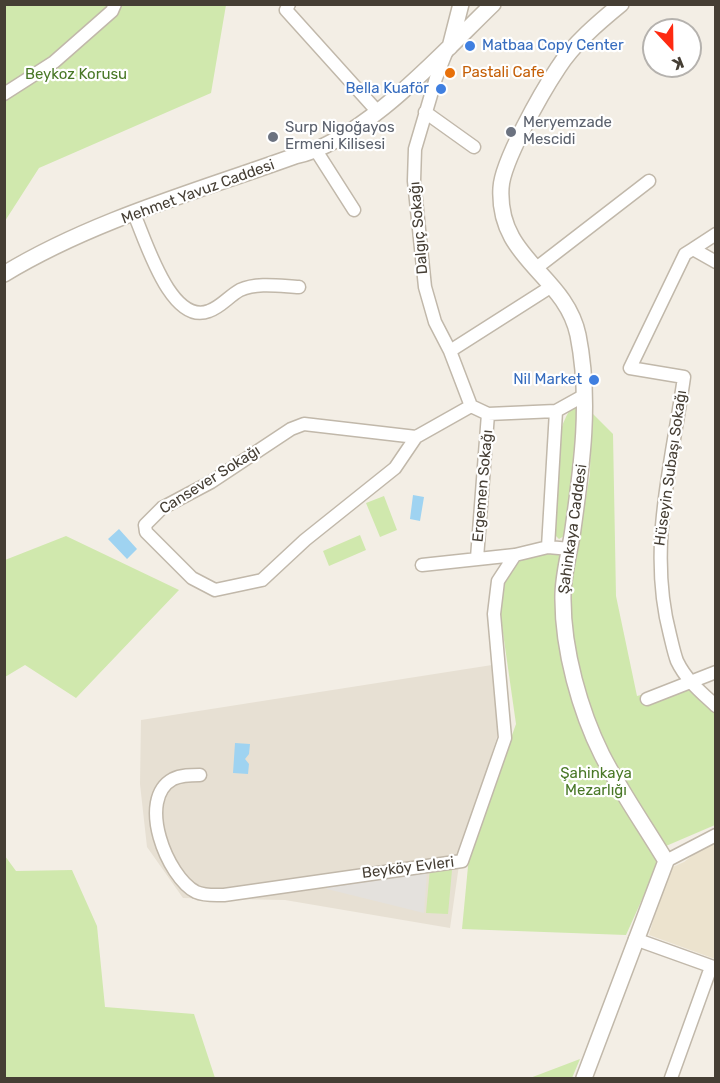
<!DOCTYPE html>
<html>
<head>
<meta charset="utf-8">
<style>
  body { margin:0 }
  #map { position:relative; width:720px; height:1083px; overflow:hidden; background:#f3eee5; font-family:Rubik,sans-serif }
  canvas { display:block }
  .frame { position:absolute; inset:0; border:6px solid #453e34; pointer-events:none }
  .north { position:absolute; left:642px; top:18px; width:60px; height:60px; box-sizing:border-box; background:#fff; border:2px solid #b5b2ae; border-radius:50%; rotate:158deg; font-size:16px; font-weight:700; line-height:24px; text-align:center; color:#453e34 }
  .north::after { content:''; display:block; margin:auto; width:21px; height:27px; background:#fe2a11; clip-path:polygon(50% 0,100% 100%,50% 72%,0 100%) }
</style>
</head>
<body>
<div id="map">
<canvas width="720" height="1083"></canvas>
<div class="frame"></div>
<div class="north">K</div>
</div>
<script>
const context = document.querySelector('canvas').getContext('2d');
context.lineJoin = 'round';
function fillPath(path, color) {
  context.fillStyle = color;
  context.fill(path, 'evenodd');
}
function trace(path, color, width, dash) {
  context.strokeStyle = color;
  context.lineWidth = width;
  context.lineCap = dash ? 'butt' : 'round';
  context.setLineDash(dash || []);
  context.stroke(path);
}
function drawText(font, color, halo, rows, align = 'center') {
  context.font = font + ' Rubik,sans-serif';
  context.lineWidth = 4.5;
  context.setLineDash([]);
  context.textBaseline = 'middle';
  context.strokeStyle = halo;
  context.fillStyle = color;
  for (const [text, x, y, turn = 0] of rows) {
    context.save();
    context.translate(x, y);
    context.rotate((+turn || 0) * Math.PI / 180);
    context.textAlign = isNaN(turn) ? turn : align;
    if (halo) context.strokeText(text, 0, 0);
    context.fillText(text, 0, 0);
    context.restore();
  }
}
fillPath(new Path2D(`
  M492,665L502,721L461,851L450,928L285,900L183,898L147,847L140,784L141,720Z`), '#e7e0d3');
fillPath(new Path2D(`
  M715,838V959L649,935L668,869L684,862Z`), '#ece3ce');
fillPath(new Path2D(`
  M5,5H226L211,93L39,168L5,221Z
  M575,403C585,444 572,494 564,536L559,539L554,534C555,496 549,432 575,403Z
  M591,412L613,434L616,596L637,696L690,682L715,708V825L666,846L626,935L462,929L469,856L516,724L500,612L501,583L523,557L549,552L575,560L590,474Z
  M384,496L397,530L380,537L366,503Z
  M360,535L366,550L329,566L323,551Z
  M66,536L179,590L76,698L25,665L5,677V560Z
  M5,856L16,871L72,870L97,926L105,1007L194,1014L215,1078H5Z
  M430,868L452,870L448,914L426,913Z
  M580,1059L572,1078H530Z`), '#d0e8ad');
fillPath(new Path2D(`
  M427,871L424,913L327,889V880Z`), '#e4e1dd');
fillPath(new Path2D(`
  M413,495L424,497L420,521L410,519Z
  M119,529L137,549L127,559L108,539Z
  M235,743L250,744L249,754L245,759L249,764L248,774L233,773Z`), '#9fd3f1');
const minor = new Path2D(`
  M289,4L286,10L377,111
  M446,53L436,78L415,149L414,181L425,287L435,322L450,351L471,406
  M4,94L54,62L112,11L115,4
  M425,112L474,147
  M317,152L354,210
  M134,214C146,241 171,326 209,311C221,307 229,296 240,290C257,282 280,286 299,287
  M693,249L716,234
  M716,262L693,249L685,254L630,368L684,377C672,464 647,548 670,635C672,643 674,653 677,661C686,680 701,692 716,706
  M535,269L649,181
  M450,351L552,286
  M471,406L488,414L556,411L583,396
  M416,437L395,468L305,540L262,580L215,590L192,578L146,532L145,525L162,508L211,482L291,429L304,424L416,437L471,406
  M548,547L556,411
  M477,558L488,414
  M422,565L515,555L548,547L570,549
  M647,699L716,672
  M200,775C191,775 181,775 173,779C136,799 167,877 196,892C205,896 215,895 224,895L462,861L505,738L494,614L498,581L515,555
  M666,861L716,835
  M635,939L716,968
  M671,1078L711,967`);
const tertiary = new Path2D(`
  M450,47L461,4
  M4,274C93,220 198,191 295,156C363,142 443,52 493,4
  M584,1078L666,861C645,826 621,792 602,755C580,711 563,650 563,600C562,577 570,552 573,529C582,465 591,400 578,335C565,274 497,260 501,188C502,162 542,92 558,68C573,44 599,22 621,4`);
trace(minor, '#c1b8aa', 15);
trace(tertiary, '#c1b8aa', 18);
trace(minor, '#fff', 12);
trace(tertiary, '#fff', 15);
for (const [x, y, r, color] of [
  [470,46,6,"#3f7fe0"],
  [450,73,6,"#e8710a"],
  [441,89,6,"#3f7fe0"],
  [511,132,6,"#6b7280"],
  [273,137,6,"#6b7280"],
  [594,380,6,"#3f7fe0"]
]) {
  const dot = new Path2D();
  dot.arc(x, y, r, 0, 2 * Math.PI);
  context.fillStyle = color;
  context.fill(dot);
  trace(dot, '#fff', 2);
}
drawText('15px', '#366cbe', '#fff', [
  ["Matbaa Copy Center",482,46,"left"],
  ["Bella Kuaför",429,89],
  ["Nil Market",582,380]
], 'right');
drawText('15px', '#c56008', '#fff', [
  ["Pastali Cafe",462,73]
], 'left');
drawText('15px', '#497827', '#fff', [
  ["Beykoz Korusu",76,75],
  ["Şahinkaya",596,774],
  ["Mezarlığı",596,791]
]);
drawText('15px', '#5b616d', '#fff', [
  ["Meryemzade",523,123],
  ["Mescidi",523,140],
  ["Surp Nigoğayos",285,128],
  ["Ermeni Kilisesi",285,145]
], 'left');
drawText('15px', '#453e34', '#fff', [
  ["Mehmet Yavuz Caddesi",198,192,-20],
  ["Dalgıç Sokağı",419,228,-95],
  ["Hüseyin Subaşı Sokağı",671,468,-82],
  ["Cansever Sokağı",210,480,-32],
  ["Ergemen Sokağı",483,486,-85],
  ["Şahinkaya Caddesi",573,529,-82],
  ["Beyköy Evleri",408,868,-7]
]);
</script>
</body>
</html>
